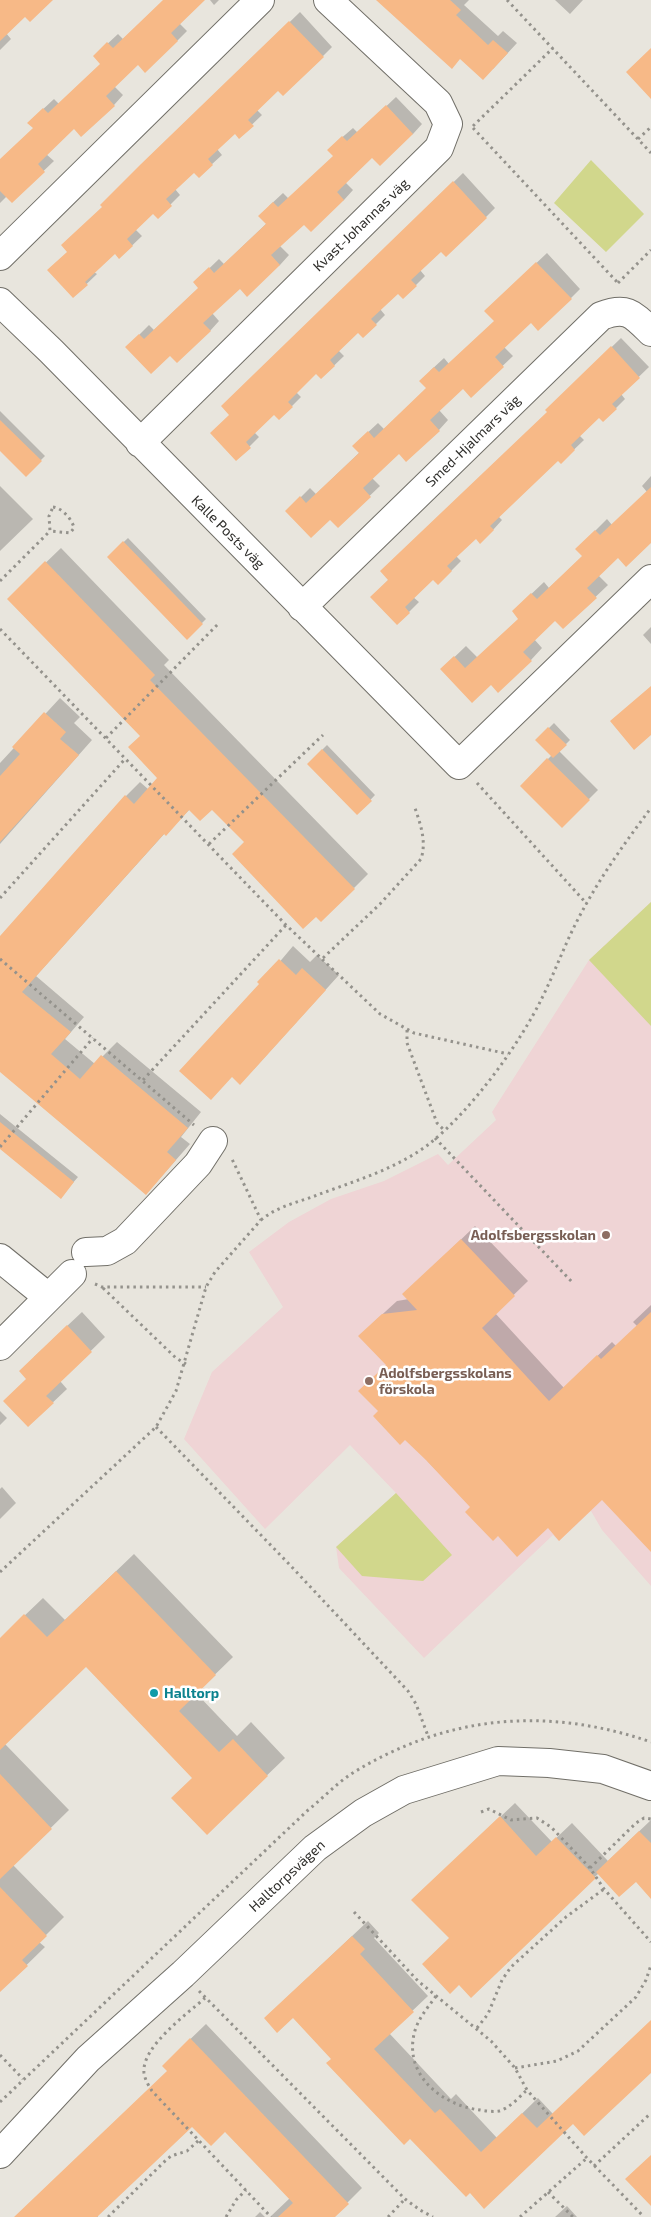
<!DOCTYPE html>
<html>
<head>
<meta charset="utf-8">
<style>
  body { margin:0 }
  canvas { display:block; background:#e8e5dd }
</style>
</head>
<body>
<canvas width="651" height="2217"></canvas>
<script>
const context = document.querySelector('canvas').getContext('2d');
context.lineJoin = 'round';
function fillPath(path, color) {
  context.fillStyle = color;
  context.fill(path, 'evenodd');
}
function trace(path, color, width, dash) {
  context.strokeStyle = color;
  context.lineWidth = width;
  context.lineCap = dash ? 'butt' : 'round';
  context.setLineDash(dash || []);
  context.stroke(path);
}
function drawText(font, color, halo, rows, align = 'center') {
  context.font = font + ' "Exo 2",sans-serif';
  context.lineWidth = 5;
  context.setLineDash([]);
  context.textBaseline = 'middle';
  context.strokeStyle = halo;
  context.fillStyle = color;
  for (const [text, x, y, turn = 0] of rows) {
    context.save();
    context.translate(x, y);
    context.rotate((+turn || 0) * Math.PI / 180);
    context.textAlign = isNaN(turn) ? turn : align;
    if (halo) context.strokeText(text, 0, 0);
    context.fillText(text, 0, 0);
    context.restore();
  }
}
fillPath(new Path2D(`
  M651,902V1586L602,1530L591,1511L559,1541L553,1535L424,1658L339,1568L336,1547L396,1493L350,1445L265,1529L184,1439L212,1372L283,1307L249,1252L289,1222L331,1199L384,1181L438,1154L448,1165L496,1120L492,1112L589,960Z`), '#efd4d5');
fillPath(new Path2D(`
  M591,160L644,214L606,252L554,203Z
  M651,902V1026L589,960Z
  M396,1493L452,1555L423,1581L362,1576L336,1547Z`), '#d1d78c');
fillPath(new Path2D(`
  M0,0H51L25,15L6,33L11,39L0,50Z
  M165,0H204L179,23L187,31L178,40L145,71L138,63L114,86L123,95L114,105L74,128L46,154L54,161L12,201L7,196L0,203V160L34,128L39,113L54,99L59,104L102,64L104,47L118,34L123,39Z
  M210,0H219L214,5Z
  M379,0H469L464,5L498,36L503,31L517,43L493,69L461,58Z
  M555,0H583L570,14Z
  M300,12L332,47L323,56L278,90L257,110L262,115L239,137L235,132L217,149L222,155L199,176L194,172L175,189L180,195L158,217L153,212L135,229L142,236L119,258L115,253L94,272L97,274L73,297L68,251L103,207L102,205Z
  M396,97L422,124L413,134L373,156L345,182L353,190L344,200L304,223L280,246L289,255L280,265L240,287L212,313L219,321L210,331L171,354L127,347L149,325L154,330L200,287L195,282L219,259L224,264L267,223L269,206L283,193L289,199L334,156L338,141L353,128L358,133Z
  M463,173L495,208L486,217L441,250L420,270L425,276L416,285L398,293L380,309L385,315L363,337L358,332L338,350L344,356L321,378L316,373L296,392L301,397L292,406L274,414L254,432L259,437L236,460L230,415L222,406Z
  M547,253L580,289L571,298L531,321L504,347L513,356L471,396L463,388L439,410L448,420L439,430L406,460L399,452L372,478L380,486L338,526L330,518L287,511L310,488L316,494L360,452L364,436L378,423L384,429L428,388L430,371L444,358L449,364L495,321V302Z
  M621,338L649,367L621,394L625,399L616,408L599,416L579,435L584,440L561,462L558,459L498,516L502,520L493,530L476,538L456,556L461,561L451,571L433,578L413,597L419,602L397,624L372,597L548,412L547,410Z
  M0,411L45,456L26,475L0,449Z
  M651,476V541L618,557L598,575L608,585L563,628L555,619L534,639L542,648L531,660L491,683L442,669L466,646L478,658L520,618L525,600L544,582L549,588L583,556L588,538L607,519L612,525L647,492L642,486Z
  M0,486L33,519L0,551Z
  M128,538L206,619L187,638L108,557Z
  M61,548L169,660L164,665L368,874L354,888L246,842L212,808L190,809L166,834L165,833L36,976L84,1017L65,1039L95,1064L117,1042L201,1112L181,1137L190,1144L146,1194L0,1071V945L126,796L140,782L148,789L159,778L142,735L8,599Z
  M651,627V644L643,635Z
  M60,698L80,717L74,723L92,740L0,844V763Z
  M554,723L570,740L559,751L598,790L562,826L522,785L552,755L537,740Z
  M327,745L375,795L357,814L308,764Z
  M293,946L310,962L317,955L339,975L254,1069L232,1076L261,984Z
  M0,1114L78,1177L65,1192L0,1147Z
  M475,1226L528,1281L495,1313L564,1388L612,1342L616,1346L637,1326L633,1322L651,1305V1550L602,1499L548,1526L471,1507L380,1411L387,1364L374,1322L397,1301L409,1299L418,1281Z
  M82,1312L105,1337L60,1381L67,1389L28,1426V1379L34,1357Z
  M0,1411L7,1418L0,1425Z
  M2,1487L16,1503L0,1519V1489Z
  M134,1554L233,1657L196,1693L237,1736L251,1722L285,1758L207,1833L193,1777L86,1665L5,1744L69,1810L13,1865L64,1917L39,1942L45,1947L0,1991V1639L43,1598L65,1620Z
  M515,1803L552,1842L572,1823L608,1861L651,1820V1897L636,1880L599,1873L471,1996L450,1938L428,1885Z
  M368,1921L379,1933L374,1938L428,1996L389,2033L451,2099L456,2094L497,2138L538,2098L553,2114L651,2021V2071L470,2192L332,2059L281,2003Z
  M206,2024L362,2188L333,2217H270L290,2198L225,2131L192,2125L97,2215L98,2217H16L168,2071L178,2051Z
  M567,2206L577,2217H555Z
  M260,2212L265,2217H255Z`), '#0003');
fillPath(new Path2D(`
  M0,0H53L30,22L25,17L0,41Z
  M163,0H205L171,33L178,41L145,73L138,65L106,96L115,106L81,137L74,129L38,164L45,172L12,203L0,191V159L33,128L27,123L43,108L48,113L100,64L93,56L107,42L113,48Z
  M376,0H450L461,10L456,15L488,45L493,40L508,53L483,80L460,59L452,69Z
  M289,21L324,57L283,96L278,91L248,120L254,126L239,139L235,134L208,159L213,165L199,178L194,173L166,199L172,206L158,219L153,214L127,239L133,246L119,259L115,254L85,282L88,285L73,298L47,270L67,252L61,245L102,207L100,205L141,164Z
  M651,48V99L626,72Z
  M386,105L413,134L380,166L372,158L337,192L344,200L311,232L304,225L271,255L280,265L247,297L240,289L203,323L211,331L177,363L170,356L151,374L125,347L139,334L144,339L198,288L193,282L209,267L214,273L266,224L258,216L273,202L278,207L333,156L327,150L342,136L347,141Z
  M453,181L487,218L446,257L441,252L411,280L417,286L403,299L398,294L371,319L377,325L363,338L358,333L330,360L335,366L321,379L316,374L288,402L293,407L279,420L274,415L246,442L251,448L236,461L210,433L229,415L221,406Z
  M536,262L572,299L538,331L531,323L495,357L504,367L471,398L463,389L430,420L440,431L406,462L399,454L363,488L371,497L338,528L330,520L311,538L285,511L300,496L306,503L359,453L352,446L368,431L374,438L426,388L419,381L434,367L439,372L494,321L484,311Z
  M611,346L640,378L612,404L617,409L603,422L599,418L571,445L575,450L561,464L558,461L490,526L494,530L480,544L476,539L447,566L452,571L438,585L433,580L405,607L410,613L397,625L370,597L388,580L380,571L547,412L545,410Z
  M0,420L42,461L26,477L0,451Z
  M651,487V543L626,567L618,558L587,588L597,598L563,629L555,621L523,652L532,661L498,693L491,685L472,703L440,669L454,656L465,668L518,619L512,611L531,593L537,599L582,556L575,549L595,530L600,535Z
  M123,541L203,624L187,640L107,557Z
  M45,561L155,675L150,680L355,889L321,922L316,917L303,929L232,854L244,842L212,810L200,821L189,810L166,836L164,834L22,992L71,1032L51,1054L80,1079L101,1055L188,1128L167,1152L176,1160L146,1195L0,1072V936L125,795L134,804L157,778L128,747L140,736L7,599Z
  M651,686V735L634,750L610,721Z
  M44,712L66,732L60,739L79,755L0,842V776L20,754L12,747Z
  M548,727L567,745L553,758L535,740Z
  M322,749L372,801L357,815L307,764Z
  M547,758L590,800L562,828L520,786Z
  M279,959L296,975L302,968L326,990L240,1085L232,1077L211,1100L179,1071L259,984L257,982Z
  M0,1122L74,1182L61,1199L0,1149Z
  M461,1239L515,1296L482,1328L549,1401L597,1355L601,1359L651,1312V1552L602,1500L559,1541L548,1528L517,1557L498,1536L493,1541L465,1512L470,1507L426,1460L405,1440L400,1445L373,1416L378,1411L358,1391L386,1365L358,1336L382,1314L417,1310L402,1294Z
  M67,1325L92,1352L46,1396L54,1403L28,1427L3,1401L26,1379L19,1371Z
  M116,1571L216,1675L179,1711L219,1752L233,1739L268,1776L207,1835L171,1798L192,1778L86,1667L0,1750V1638L24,1614L47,1637Z
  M0,1774L52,1829L0,1879Z
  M500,1816L536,1856L556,1837L596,1878L471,1998L459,1985L450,1994L422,1964L449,1938L411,1900Z
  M639,1831L651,1843V1899L636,1882L619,1897L596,1872Z
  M0,1887L47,1936L22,1960L28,1966L0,1992Z
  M352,1936L365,1949L360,1954L414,2012L374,2049L435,2113L440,2109L481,2152L522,2113L537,2128L651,2020V2073L584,2136L573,2124L484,2209L470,2193L466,2197L410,2139L404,2145L326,2063L331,2059L293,2018L277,2033L264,2018Z
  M190,2038L349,2204L335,2217H278L293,2203L252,2160L225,2132L211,2146L192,2127L97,2217H14L167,2071L162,2066Z
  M651,2155V2206L625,2179Z`), '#f7b987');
const minor = new Path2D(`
  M0,256L260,0
  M0,302L51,351L459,765L651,579
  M140,443L439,148L448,124L438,103L328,0
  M302,607L601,316C627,306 633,314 651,332
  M86,1252L107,1251L125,1241L198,1164L213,1141
  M0,1258L48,1297
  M0,1346L72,1274
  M0,2154L88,2059L183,1974L315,1848L363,1813L404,1790L498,1761L549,1763L603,1769L651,1786`);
trace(minor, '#716f68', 30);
trace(new Path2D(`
  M507,0L651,153
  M473,126L553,48
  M473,128L618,283
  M638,139L651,127
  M618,283L651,250
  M53,507C62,508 72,519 74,528L70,533L50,531L49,516Z
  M0,581L50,531
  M0,629L286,925L380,1014L414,1033L508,1054
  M106,738L218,624
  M477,783L587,904
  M209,844L323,735
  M0,898L125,759
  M323,958L380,904L421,859C427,841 420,823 414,805
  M0,959L194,1125
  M407,1030V1043L437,1123L444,1130
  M143,1080L286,925
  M435,1138L572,1282
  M0,1147L93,1038
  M261,1220C275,1208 294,1203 312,1197C351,1182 395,1170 429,1144C471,1111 519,1045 542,998C554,974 563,949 575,925C596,883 623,845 651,808
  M95,1284L102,1287H206
  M103,1288L176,1358L186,1364
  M156,1427L289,1564L408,1691L416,1704L428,1736
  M0,1572L156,1427L176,1391L206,1287L215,1272L261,1220L232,1159
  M481,1812L489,1809L511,1820L537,1818L551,1827L590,1868L604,1889L651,1942
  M590,1868L636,1823L644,1818L651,1819
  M354,1912L418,1981L491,2041L515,2068L527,2090L587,2158L644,2217
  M199,1991L405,2199L420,2210L433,2217
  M436,1996C426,2010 415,2022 413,2040C408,2079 445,2106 480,2110C486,2111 493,2112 499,2111C510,2108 519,2097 527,2090
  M205,1998C187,2014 141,2047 144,2073C145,2080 149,2086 152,2091L271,2217
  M477,2028L488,2014L502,1980L511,1967L566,1917L604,1889
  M0,2055L23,2079
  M515,2068L557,2061L578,2051L636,1997L646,1980L651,1965
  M0,2102L307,1811C322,1799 336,1784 351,1774C446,1715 546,1706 651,1742
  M594,2166L651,2113
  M548,2192L573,2217
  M108,2217L164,2162L171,2156L187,2151L199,2140
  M226,2217L236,2200L246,2190
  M388,2217L405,2199
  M520,2217L587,2158`), '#94928c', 3, [2.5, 4]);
trace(minor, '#fff', 28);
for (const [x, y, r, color] of [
  [606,1235,5,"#8d6e63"],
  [369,1381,5,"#8d6e63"],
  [154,1693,5,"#0f9aa8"]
]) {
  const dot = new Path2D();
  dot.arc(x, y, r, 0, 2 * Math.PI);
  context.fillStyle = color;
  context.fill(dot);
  trace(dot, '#fff', 2);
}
drawText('14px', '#2f2e2b', '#fff', [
  ["Kvast-Johannas väg",361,225,-44],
  ["Smed-Hjalmars väg",473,441,-44],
  ["Kalle Posts väg",228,532,45],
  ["Halltorpsvägen",287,1876,-43]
]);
drawText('bold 14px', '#785e54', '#fff', [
  ["Adolfsbergsskolan",596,1235],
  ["Adolfsbergsskolans",379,1373,"left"],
  ["förskola",379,1389,"left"]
], 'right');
drawText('bold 14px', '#0d838f', '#fff', [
  ["Halltorp",164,1693]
], 'left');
</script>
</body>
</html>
